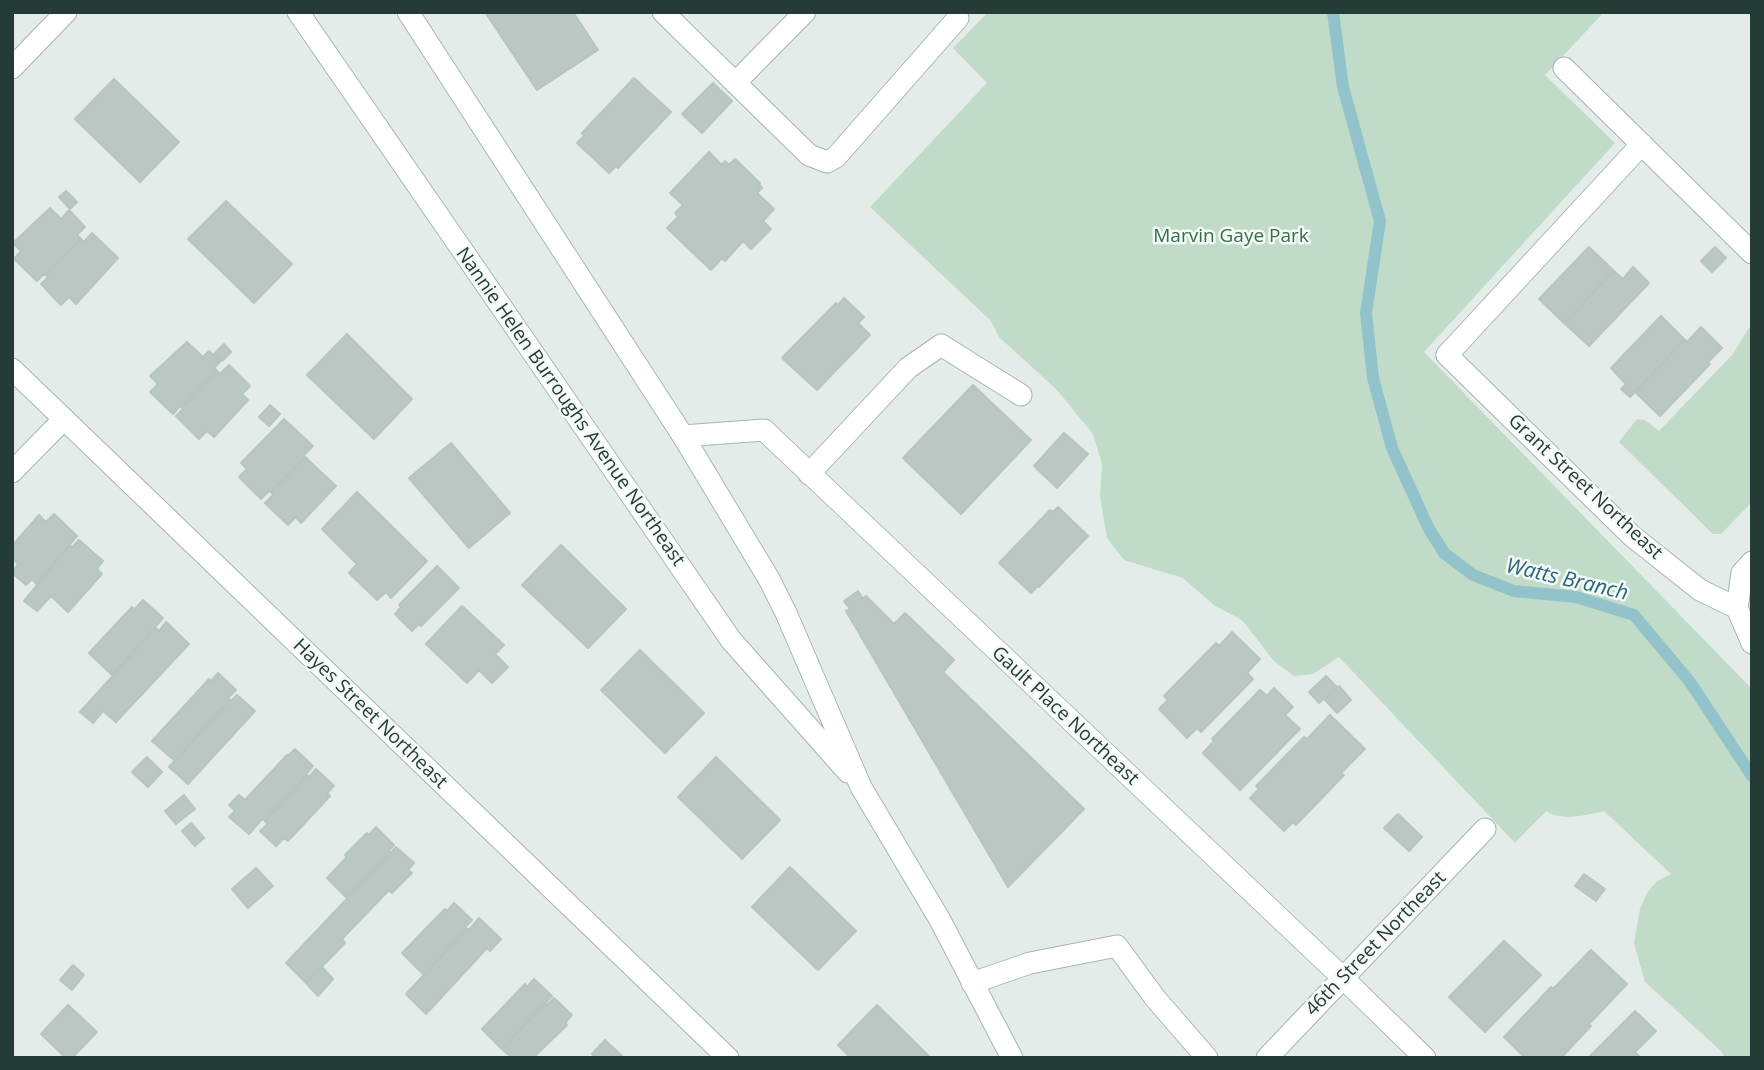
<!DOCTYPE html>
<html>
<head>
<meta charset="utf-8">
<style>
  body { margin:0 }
  #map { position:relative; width:1764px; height:1070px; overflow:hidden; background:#e4ece9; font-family:"Open Sans",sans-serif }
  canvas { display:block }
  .frame { position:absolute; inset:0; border:14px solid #253c36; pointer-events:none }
</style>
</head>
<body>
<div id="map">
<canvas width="1764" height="1070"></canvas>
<div class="frame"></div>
</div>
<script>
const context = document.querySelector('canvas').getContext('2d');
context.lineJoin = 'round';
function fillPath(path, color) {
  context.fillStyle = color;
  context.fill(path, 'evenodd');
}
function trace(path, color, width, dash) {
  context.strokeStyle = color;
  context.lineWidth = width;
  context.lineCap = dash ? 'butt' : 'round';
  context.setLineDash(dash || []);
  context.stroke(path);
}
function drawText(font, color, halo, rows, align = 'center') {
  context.font = font + ' "Open Sans",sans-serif';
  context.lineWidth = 5;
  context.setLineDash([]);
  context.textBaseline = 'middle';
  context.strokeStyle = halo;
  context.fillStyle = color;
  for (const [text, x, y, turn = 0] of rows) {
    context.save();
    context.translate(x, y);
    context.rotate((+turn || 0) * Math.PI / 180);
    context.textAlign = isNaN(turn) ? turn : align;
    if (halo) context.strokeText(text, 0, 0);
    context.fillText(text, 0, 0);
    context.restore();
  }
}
fillPath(new Path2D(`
  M988,12H1604L1545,75L1615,143L1424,352L1752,689V1058H1725L1721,1051L1645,982L1634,943L1640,909L1647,893L1657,881L1671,874L1604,811C1585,815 1563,822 1546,811L1515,843L1339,657L1313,674L1294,676L1274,661L1242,620L1215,606L1183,578L1124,560L1107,538L1100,497L1102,464L1093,434L1057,390L999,337L991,321L870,207L987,83L953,48Z
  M1752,326V502L1721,534H1713L1619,442L1637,419L1645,420L1659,431L1733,354L1748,329Z`), '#c0dbc7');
trace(new Path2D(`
  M1333,12L1343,87L1380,221L1366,313L1373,378L1392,448L1428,527L1444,553L1473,575L1514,591L1576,597L1634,615L1690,682L1752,776`), '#92c3cb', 12);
const building = new Path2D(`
  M485,12H573L598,50L537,90Z
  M634,78L671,112L618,168L616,166L609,173L577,143L584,136L582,133Z
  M114,79L179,142L140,182L75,119Z
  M713,83L732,101L702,133L682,114Z
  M709,152L722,165L725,161L729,165L735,159L760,183L759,184L762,188L757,193L774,209L763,221L771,229L751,249L743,241L725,261L722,258L711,270L667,228L678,217L675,213L683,205L670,193Z
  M66,191L77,202L70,209L59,197Z
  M226,201L292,264L254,303L188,239Z
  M50,208L61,219L69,210L85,227L77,235L81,239L46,275L44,274L37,281L14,259L21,251L13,243Z
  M92,233L118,258L76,304L69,297L61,305L41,284L48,277L46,275L81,239L84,242Z
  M1589,247L1614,271L1564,323L1539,299Z
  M1715,247L1726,258L1712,272L1701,261Z
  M1633,267L1649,283L1589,346L1564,323L1614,271L1623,279Z
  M844,298L864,317L858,323L870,335L817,390L782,358L836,303L838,305Z
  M1661,316L1685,340L1630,397L1621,389L1626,384L1611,368Z
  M1701,327L1722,348L1708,362L1710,364L1660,416L1635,392L1685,340L1687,342Z
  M347,334L412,399L374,439L307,375Z
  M187,342L203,357L209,351L220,362L214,368L217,371L182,407L180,406L173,414L150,392L158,384L150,376Z
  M224,344L231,352L222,361L214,354Z
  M229,365L250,386L242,394L248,400L214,437L207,431L199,439L176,416L183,409L182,407L217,371L220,374Z
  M973,385L1031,440L961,514L903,458Z
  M270,405L280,414L269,426L259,417Z
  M284,419L313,446L304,455L305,457L271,492L269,491L261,499L239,477L247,469L241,463Z
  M1064,433L1088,454L1057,488L1034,466Z
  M451,443L510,513L469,548L409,478Z
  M305,457L336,486L301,523L296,517L288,525L265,503L273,495L271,492Z
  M357,492L427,561L391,598L386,592L377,600L349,573L357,564L322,529Z
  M1058,507L1088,536L1039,587L1038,586L1031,593L999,563L1050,510L1053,512Z
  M54,514L77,536L36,584L32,579L26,585L12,573L18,564L12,558V546L39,515L46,522Z
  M79,540L103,561L97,569L102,574L68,612L51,596L37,611L24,601L70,545L72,547Z
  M561,545L626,609L588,648L522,585Z
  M437,566L459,588L421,626L419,624L412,631L395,614L401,607L399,605Z
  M858,591L863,599L866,596L894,624L905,613L954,660L943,672L1084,809L1008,887L846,611L850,609L844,601Z
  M143,600L163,618L112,675L89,653L132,607L135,609Z
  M462,606L504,645L495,654L508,667L492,683L479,670L467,683L426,644Z
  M166,622L189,644L116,722L103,711L93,723L80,712L156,628L159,631Z
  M1232,632L1260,659L1247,673L1253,679L1201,732L1197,728L1187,738L1159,709L1168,700L1164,696L1216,643L1219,646Z
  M640,650L704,713L665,753L601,690Z
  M218,673L236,690L228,698L230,700L175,761L152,741L209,679L211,681Z
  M1326,676L1337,687L1319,703L1309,692Z
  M1339,686L1351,700L1337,713L1325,700Z
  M1274,688L1293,707L1285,715L1300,729L1240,790L1203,753L1214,741L1212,739L1260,690L1267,696Z
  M237,695L255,711L188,784L169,767L230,700L231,701Z
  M1330,715L1365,749L1341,773L1344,775L1296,825L1293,822L1284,831L1250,798L1259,789L1256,786L1304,737L1307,739Z
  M295,749L313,766L306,774L307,775L265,821L262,819L249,834L229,817L235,811L229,805L239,795L245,800L287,755L288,756Z
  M147,757L162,772L148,787L132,772Z
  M716,757L780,820L742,859L678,797Z
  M316,769L334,786L327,793L330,796L288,841L284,838L276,846L260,831L268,824L265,821L307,775L309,777Z
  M184,795L195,809L176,824L165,811Z
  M1398,814L1422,837L1409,851L1384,828Z
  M191,823L204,838L195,846L182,831Z
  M376,827L394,845L388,851L390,853L347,898L327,878L347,857L345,855L367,833L369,835Z
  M396,847L414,863L408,870L412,873L392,893L389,890L342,939L345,943L306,983L286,963Z
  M790,867L856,931L818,970L752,907Z
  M256,868L273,886L248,908L232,889Z
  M1584,874L1605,889L1596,901L1575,886Z
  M454,903L472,920L465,927L467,929L424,975L402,953L445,909L447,911Z
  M479,918L501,939L490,951L487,948L426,1014L406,994L467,929L469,930Z
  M1504,941L1541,975L1485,1032L1449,997Z
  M1591,950L1627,984L1589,1024L1591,1026L1561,1058H1543L1541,1056L1540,1058H1525L1504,1037L1551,987L1553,989Z
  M73,965L84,975L72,990L60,980Z
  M322,967L333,979L318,996L306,983Z
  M534,979L552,996L502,1049L482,1029L525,984L527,987Z
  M554,998L572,1015L565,1023L567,1025L533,1058H512L502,1049L545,1003L547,1005Z
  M68,1005L97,1032L72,1058H66L41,1034Z
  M877,1005L931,1058H851L838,1045Z
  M1635,1011L1656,1031L1635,1052L1641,1058H1588Z
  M605,1040L624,1058H593L594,1056L592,1054Z`);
fillPath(building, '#bac7c2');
trace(building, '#b7c5bf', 2);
const lane = new Path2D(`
  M663,12L809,155L827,162L836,157L958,18
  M1564,68L1752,253
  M735,83L805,12
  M1447,355L1642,144
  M12,472L64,419
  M809,474L908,368L941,345L1021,395
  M972,983L1030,963L1117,946L1155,998L1207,1058`);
const street = new Path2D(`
  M12,68L66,12
  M1447,355L1632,536L1700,590L1737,608L1752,643
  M12,369L728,1058
  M683,436L764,430L1344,979L1425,1058
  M1737,608L1742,573L1752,562
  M1267,1058L1485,829`);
const secondary = new Path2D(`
  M298,12L731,640L848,772
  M408,12L683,436L769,579L786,613L861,787L940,920L1012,1058`);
trace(lane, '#a7b4b0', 23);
trace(street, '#a7b4b0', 23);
trace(secondary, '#a4b7b0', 23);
trace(lane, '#fff', 21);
trace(street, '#fff', 21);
trace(secondary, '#fff', 21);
drawText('19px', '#336f4a', '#f5f9f7', [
  ["Marvin Gaye Park",1231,237]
]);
drawText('19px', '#253c36', '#f5f9f7', [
  ["Nannie Helen Burroughs Avenue Northeast",570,407,55],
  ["Grant Street Northeast",1585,487,43],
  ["Hayes Street Northeast",370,714,44],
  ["Gault Place Northeast",1065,716,43],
  ["46th Street Northeast",1376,944,-46]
]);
drawText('italic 21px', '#256773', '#f5f9f7', [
  ["Watts Branch",1567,580,13]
]);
</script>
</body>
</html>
